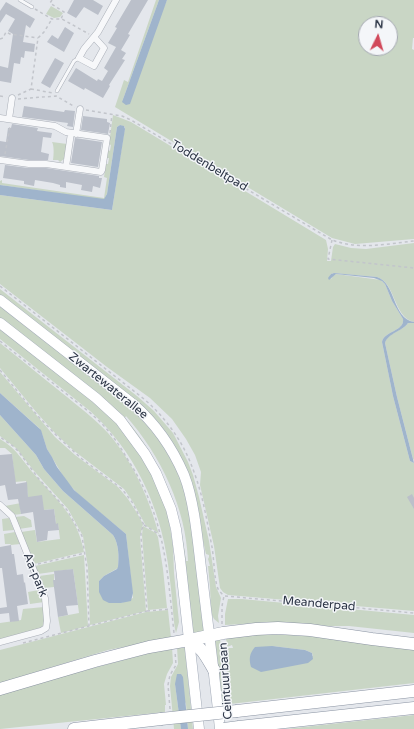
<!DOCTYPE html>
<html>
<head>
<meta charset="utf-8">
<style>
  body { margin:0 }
  #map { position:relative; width:414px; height:729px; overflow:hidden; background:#e4e7ec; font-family:"Varela Round",sans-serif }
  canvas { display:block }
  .north { position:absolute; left:358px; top:16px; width:40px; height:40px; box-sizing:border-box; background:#f4f6f9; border:1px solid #a4a8b1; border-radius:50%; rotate:5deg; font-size:11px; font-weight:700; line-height:16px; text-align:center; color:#2b3445 }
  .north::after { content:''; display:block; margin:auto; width:14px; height:18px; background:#d1495b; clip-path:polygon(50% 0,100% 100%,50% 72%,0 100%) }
</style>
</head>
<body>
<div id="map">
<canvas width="414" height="729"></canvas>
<div class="north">N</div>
</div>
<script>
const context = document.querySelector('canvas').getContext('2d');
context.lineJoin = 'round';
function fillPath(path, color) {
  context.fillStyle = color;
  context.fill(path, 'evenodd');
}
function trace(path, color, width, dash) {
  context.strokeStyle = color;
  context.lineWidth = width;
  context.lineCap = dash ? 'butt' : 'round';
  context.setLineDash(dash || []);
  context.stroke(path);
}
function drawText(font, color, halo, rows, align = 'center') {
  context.font = font + ' "Varela Round",sans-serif';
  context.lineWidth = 3;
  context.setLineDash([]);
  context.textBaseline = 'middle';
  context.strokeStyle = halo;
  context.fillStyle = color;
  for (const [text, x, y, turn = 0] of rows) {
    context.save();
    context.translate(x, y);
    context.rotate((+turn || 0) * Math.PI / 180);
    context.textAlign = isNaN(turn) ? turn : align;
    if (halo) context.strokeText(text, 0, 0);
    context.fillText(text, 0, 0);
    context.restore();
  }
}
fillPath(new Path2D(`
  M156,0H159L122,102L167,0H414V38H413L412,49L414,50V239L355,244L332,238L115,107L124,80L128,82ZM366,24H390V48H366Z
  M51,6L63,13L60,17L54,18L46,14Z
  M113,115L131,122L326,240L328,249L327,261H331L333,247L335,244L351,248L366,249L414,243V322C393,317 396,283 377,277L333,273L330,275L331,279L333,276L336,274L381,280L385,284L392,301L403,319C405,331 384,331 382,342L393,396L410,461L414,463V611L228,595L223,592L220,588L214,546L200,485L201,472L195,455L186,439L172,419L150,398L107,367L0,284V195L112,210L125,127L120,125L117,127L107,194L104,200L0,185V181L2,180V183L104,198L107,178L104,177L106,164H108L109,158H107L108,150L110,151L111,145L109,144Z
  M52,142L67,144L64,159L60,162L58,160H53C54,154 54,145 52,142Z
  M0,289L137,396L154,411L173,433L188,462L193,475L199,497L209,541L216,587L221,598L218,616L219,623L214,619L211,613L210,586L208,566H210L208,559L209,557V555L206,554L199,524L171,440L0,295Z
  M0,305L131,407L159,437L178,472L186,496L192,532L204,631L193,635L182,544L142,443L0,319ZM126,416C161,456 186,508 188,561H186C180,507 160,459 125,418Z
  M408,323H414V460L413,459L397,397L385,343C387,333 403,331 408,323Z
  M0,328L91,400L110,415L131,441L155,480L168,515L173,546L174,573L179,622L176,633C174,627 174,619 173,612C172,596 170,580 168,564C160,506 134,450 90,411L0,339Z
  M0,343C21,360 41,376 62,393C78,406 94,418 108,433C133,462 149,498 159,535L157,532L146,526L133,502L124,489L73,450L55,433L37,413L0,368Z
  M0,372L55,437L75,455L118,487L128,499L137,513L143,524L140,537L146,611L90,625L88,568L83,536L68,509L34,471L16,448L0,436V415L36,455L44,469L63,491L113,535C119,544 119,558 118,568L104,576L99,581L121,603L133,598L126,534L79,495L66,481L47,449L42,434L39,428L0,393Z
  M0,439C17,449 21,459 34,474C56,499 78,517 84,552L34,564L21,532L35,530L37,542L60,539L58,524H56L54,509L44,510L28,497L26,481L15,482L12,454L5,448H0Z
  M21,503L20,507L21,514L13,515L5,506Z
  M24,516L31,520L32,527L19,529L15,517Z
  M9,518L14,530L3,531L2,519Z
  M143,526L156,533L158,537L163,569L167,608L148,610L142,535Z
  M15,532L20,544L11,545L10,544H5L4,534Z
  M84,555L88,626L61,633L58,617L79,613L73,569L38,574L35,566Z
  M54,574V587L44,588L39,576Z
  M39,590L44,602L30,604L28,592Z
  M228,599H242L414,615V633L349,626H328L277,622L225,625V614Z
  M44,607C44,614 46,623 41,629L0,640V623L21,620L23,609Z
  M168,610L171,638L108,650L0,683V650L146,612Z
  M266,634L308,636L414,648V683L230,704L227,674L228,657L227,648H233L232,645L227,647L226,638ZM272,646L305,650L312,653L313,656Z
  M220,638L222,657L221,677L224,705H221L214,639Z
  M172,647L173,663L167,674L164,684L166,705H165V712L0,729V693Z
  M177,647L185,648L193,729H188L186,704L175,684L181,729H174L170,686L171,677L178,664Z
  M414,715V729H285Z`), '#c9d6c5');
fillPath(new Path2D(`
  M159,0H167L130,104L126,105L122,102Z
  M120,125L124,126L125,129L112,210L0,195V185L104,199L107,194L117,127Z
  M334,273L377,277C396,283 392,318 414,322V323H408C403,331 388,333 385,343L397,397L414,463L410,461L393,396L382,342C384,331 405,331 403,319L392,301L385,284L382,281L374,278L336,274L329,280L328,278L331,274Z
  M0,393L41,430L47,449L52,457L57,467L74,490L126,534L133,593L131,601L121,603H109L103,600L99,592V581L104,576L117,569L118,567C119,557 119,544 113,535L63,491L44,469L36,455L0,415Z
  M272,646L305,650L312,653L313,659L308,663L261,672L251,667C249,659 249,654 255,647Z
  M177,674H181L183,677L188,729H181L175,684Z`), '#9fb4cc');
fillPath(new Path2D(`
  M74,0H93L103,6L98,15L84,7L76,18L67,13Z
  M131,0H148L128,34L130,35L121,50L126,53L122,59L125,60L109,85L110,86L103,98L85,88L84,90L68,81L76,68L97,81L98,79L102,81L108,71L104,68L116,47L108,43L117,28L115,27Z
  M6,2L35,19L30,28L26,25L23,42L35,44L34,52L25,51L24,58L21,57L20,64L14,63L11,83L0,81V66L8,68L13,34L8,31L15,19L6,14L0,23V11Z
  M65,27L74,33L64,52L47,42L52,35L58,39Z
  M55,58L64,63L50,88L41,83Z
  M24,106L64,112L65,110L75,111L73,127L67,126L68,123L22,117Z
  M83,116L107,119V122L110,123L108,134L81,130Z
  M12,124L38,128L37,131L52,133L51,138L43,137L42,145L41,152L49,154L48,160H29L0,156V141L6,142L8,128H11Z
  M75,138L102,142L98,167L71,163Z
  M5,165L28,168H46L99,176V178H102L100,188L93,186L92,192L81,190L82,185L66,182V188L60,187V185L53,183L35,180L34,186L24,184V181L3,178Z
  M12,454L16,484L27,482L28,497L42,495L44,510L54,509L56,524L58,523L59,530L48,531L47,540L37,542L33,512L21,514L18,499L8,500L5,485L0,486V455Z
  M412,494L414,498V509L407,497Z
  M11,545L12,554H14L17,575L23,574L24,583L25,582L28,604L17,606L19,621L10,622L9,613L0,614V608L7,607L2,568H0V547Z
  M73,569L78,605L66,606L68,615L58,617L53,580H55L54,571Z`), '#bbc0ca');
const service = new Path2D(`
  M20,0L32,7
  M57,91L74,61L79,58`);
const minor = new Path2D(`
  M94,37L104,48L94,66L79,58L84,49L98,32L116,0
  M0,118L55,126L66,132L107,138L102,170L101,172L46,164H29L0,160
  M9,119L12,98
  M76,134L80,109
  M66,167L71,133
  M0,505L12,516L45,598L47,621L46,628L41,631L0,642`);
const primary = new Path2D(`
  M0,300L133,404C156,424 172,447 184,475C195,503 198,545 202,576C208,627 215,678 220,729
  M0,323L96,398L120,420L145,454L156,473L171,509L176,529L180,559L199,729`);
const motorway = new Path2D(`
  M189,640C202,647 207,658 214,670
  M0,689L95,661L149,647L189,640L223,633L256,629L278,628L310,630L372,639L414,644
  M237,711L414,691
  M239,727L414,708
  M74,729L161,719`);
trace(service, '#a9aeb7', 4);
trace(minor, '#a9aeb7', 7);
trace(primary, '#a3abb8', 11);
trace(motorway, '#8b94a3', 13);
trace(new Path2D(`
  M52,0L50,3L64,12L61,19
  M35,9L52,19H62L89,34
  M0,39L3,38L6,32L10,34L38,38
  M31,89L53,93
  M18,95L31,89L38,38L44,32L52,19
  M0,96L6,97
  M18,99L56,96L75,107
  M86,110L122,116L131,120L332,240C359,250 386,244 414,241
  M110,133L112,114
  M5,154L10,126
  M332,240L328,259L414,268
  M0,286L144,399C167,419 184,443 194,472C203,496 207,521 212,547C214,558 214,579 218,589C220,592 222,594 224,596
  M0,341C21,358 43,375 64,392C78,403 93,414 105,427C114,437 121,448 128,460C165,517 167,568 174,633
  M0,370L37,415L57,436L82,459L122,489L132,502L144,525L141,531V537L147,611L89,626L87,568L82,536L67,510L38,478L19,452L13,446L0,437
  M144,525L157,533L162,539
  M38,564L85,553
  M225,596L414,613
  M147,611L171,609
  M222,624V606L224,596
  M224,642L225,658L224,668
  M23,643L89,626
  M224,672V682
  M170,709L168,685L170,675L176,665L175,651`), '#c2c5cb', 1.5, [3, 3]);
trace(service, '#f7f8fa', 3);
trace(minor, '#f7f8fa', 6);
trace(primary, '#fff', 10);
trace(motorway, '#fff', 12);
const motorwayBridge = new Path2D(`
  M161,719L237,711
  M224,729L239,727`);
trace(motorwayBridge, '#8b94a3', 13, []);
trace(motorwayBridge, '#fff', 12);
drawText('12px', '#2b3445', '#f4f6f9', [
  ["Toddenbeltpad",209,166,31],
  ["Zwartewaterallee",108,386,39],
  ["Aa-park",35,575,68],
  ["Meanderpad",319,604,5],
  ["Ceintuurbaan",226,681,-94]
]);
</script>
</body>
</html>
